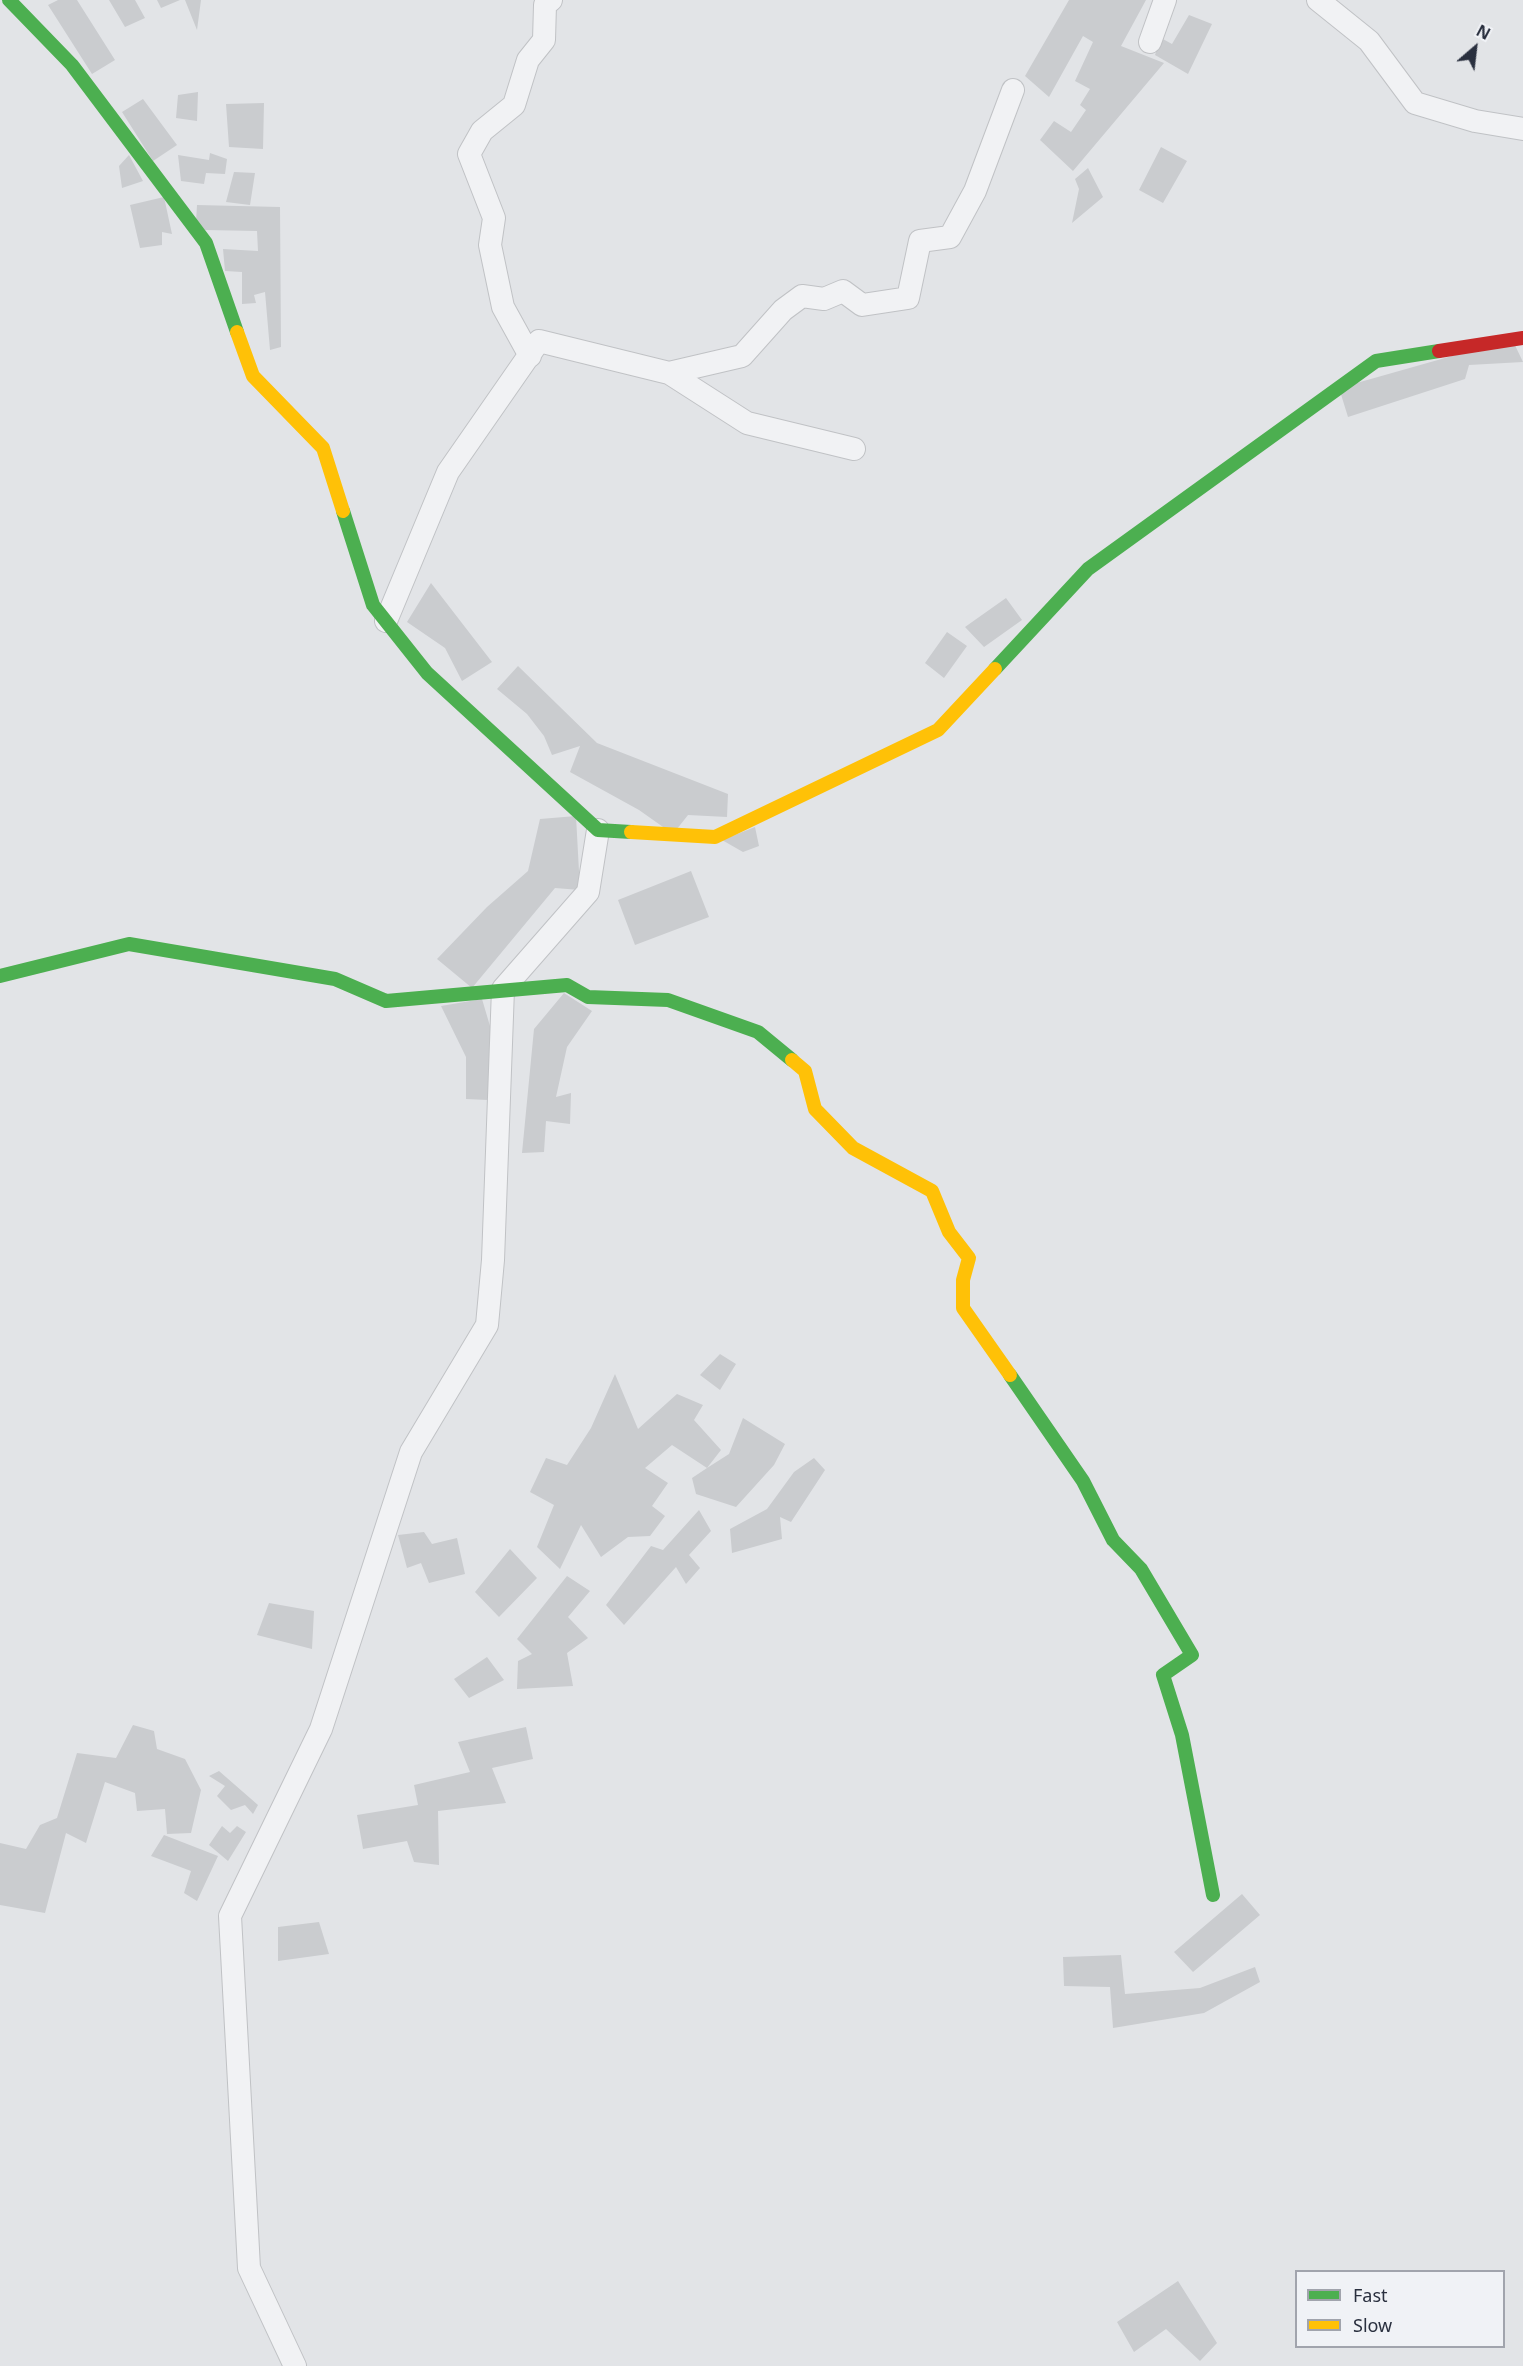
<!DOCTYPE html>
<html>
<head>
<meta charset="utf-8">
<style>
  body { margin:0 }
  #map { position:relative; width:1523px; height:2366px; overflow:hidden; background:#e2e4e7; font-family:"Noto Sans",sans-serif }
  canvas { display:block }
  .legend { position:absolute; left:1295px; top:2270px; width:210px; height:78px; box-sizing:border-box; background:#f0f2f6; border:2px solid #a1a4ad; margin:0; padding:8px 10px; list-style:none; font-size:18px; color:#2a303f }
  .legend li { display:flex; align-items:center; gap:12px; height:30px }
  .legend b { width:30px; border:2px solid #a1a4ad }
  .north { position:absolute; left:1445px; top:18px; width:60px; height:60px; -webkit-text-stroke:4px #f0f2f6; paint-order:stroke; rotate:28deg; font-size:16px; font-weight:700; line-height:24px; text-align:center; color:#2a303f }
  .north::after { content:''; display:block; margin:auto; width:21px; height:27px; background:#2a303f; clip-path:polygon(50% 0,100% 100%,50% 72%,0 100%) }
</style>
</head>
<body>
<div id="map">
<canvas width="1523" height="2366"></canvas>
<ul class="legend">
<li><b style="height:8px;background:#4caf50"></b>Fast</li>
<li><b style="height:8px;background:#ffc107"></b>Slow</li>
</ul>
<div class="north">N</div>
</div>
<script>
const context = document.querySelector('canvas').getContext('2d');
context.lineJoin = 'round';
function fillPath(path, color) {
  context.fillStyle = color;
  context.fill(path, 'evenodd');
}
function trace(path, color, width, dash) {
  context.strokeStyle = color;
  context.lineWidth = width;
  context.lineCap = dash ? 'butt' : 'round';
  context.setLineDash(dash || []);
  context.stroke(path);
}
fillPath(new Path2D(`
  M58,0H77L115,60L92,74L48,5Z
  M109,0H135L145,18L125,27Z
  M157,0H180L161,8Z
  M185,0H201L197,30Z
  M1069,0H1146L1121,46L1164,63L1073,171L1040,140L1054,121L1071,132L1086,110L1080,105L1090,89L1075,81L1093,42L1083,36L1049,97L1025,76Z
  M1189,15L1212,24L1188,74L1155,55L1161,38L1172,44Z
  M198,92L197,121L176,118L178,95Z
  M143,99L177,145L153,161L122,112Z
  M264,103L263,149L229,147L226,104Z
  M1161,147L1187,161L1163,203L1139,190Z
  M210,153L227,159L225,174L206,173L204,184L181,181L178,155L209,160Z
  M129,155L143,181L122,188L119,166Z
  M1088,168L1103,197L1072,223L1079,189L1075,179Z
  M234,172L255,173L250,205L226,202Z
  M164,197L172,234L162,232V245L140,248L130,205Z
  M197,205L280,207L281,347L270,350L265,292L254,295L256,303L242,304V272L225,271L223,249L258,251L257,231L205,230L196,222Z
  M1512,339L1523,362L1469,365L1465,379L1348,417L1339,388Z
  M431,583L492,662L462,681L445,648L407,622Z
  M1006,598L1022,620L984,647L965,627Z
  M947,632L967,646L944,678L925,663Z
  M518,666L597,743L728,794L727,817L688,815L673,834L639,810L570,772L580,746L552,755L544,736L527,714L497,689Z
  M576,816L580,890L555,888L472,988L437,959L487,907L528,871L540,819Z
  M755,827L759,846L743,852L722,840Z
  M691,871L709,917L635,945L618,900Z
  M564,993L592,1011L567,1047L556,1097L571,1093L570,1124L546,1121L544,1152L522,1153L534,1029Z
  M482,999L495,1043L488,1100L466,1099V1057L441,1006Z
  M720,1354L736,1364L720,1390L700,1375Z
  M615,1374L638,1429L677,1394L703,1405L694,1420L721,1450L707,1468L729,1454L743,1418L785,1444L774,1465L736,1507L696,1494L692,1478L707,1468L672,1445L645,1468L668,1483L652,1506L665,1516L650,1536L628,1537L601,1557L581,1525L560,1569L537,1547L554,1505L530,1492L546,1458L567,1465L591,1428Z
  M814,1458L825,1470L791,1522L780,1517L782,1539L732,1553L730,1529L767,1509L794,1472Z
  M699,1510L711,1531L689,1555L700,1568L686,1584L676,1567L624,1625L606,1605L651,1546L663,1550Z
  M424,1532L432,1544L457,1538L465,1574L429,1583L421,1563L407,1568L398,1535Z
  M510,1549L537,1578L499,1617L475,1592Z
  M567,1576L590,1591L568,1617L588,1638L567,1653L573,1686L517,1689L518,1661L532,1654L517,1639Z
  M269,1603L314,1611L312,1649L257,1635Z
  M487,1657L504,1680L469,1698L454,1679Z
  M133,1725L154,1731L157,1749L185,1759L201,1790L191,1833L167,1834L165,1809L137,1811L135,1793L105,1782L86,1843L66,1833L45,1913L0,1905V1843L26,1849L40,1825L57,1818L77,1753L116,1758Z
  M526,1727L533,1759L492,1768L506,1803L438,1811L439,1865L414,1862L407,1841L363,1849L357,1815L418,1805L414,1785L470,1772L458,1742Z
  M219,1771L258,1805L253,1814L245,1805L231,1810L217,1796L225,1786L209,1776Z
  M222,1826L230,1833L237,1826L246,1832L228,1861L209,1845Z
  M164,1835L218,1856L197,1901L184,1893L191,1871L151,1856Z
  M1242,1894L1260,1915L1193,1972L1174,1952Z
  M319,1922L329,1954L278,1961V1927Z
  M1121,1955L1125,1994L1200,1988L1255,1967L1260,1982L1204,2013L1113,2028L1110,1987L1064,1986L1063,1957Z
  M1178,2281L1217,2343L1200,2361L1166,2329L1134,2352L1117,2322Z`), '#cacccf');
const street = new Path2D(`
  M1318,0L1369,41L1415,103L1475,121L1523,129
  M1150,42L1165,0
  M530,356L503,307L490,245L494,218L469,154L482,131L514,105L528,60L544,40L545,5L551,0
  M669,373L742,356L783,310L802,296L824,299L843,291L862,305L908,298L920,241L950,237L975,191L1013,90
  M386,621L448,472L539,341L669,373L747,423L854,449
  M295,2366L249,2268L230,1916L321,1729L411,1452L487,1325L493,1260L503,989L588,892L598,830`);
trace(street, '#c0c2c5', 24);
trace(street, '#f1f2f4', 22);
trace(new Path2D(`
  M9,0L72,65L206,243L237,332
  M343,511L373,605L427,673L598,830L631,832
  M995,669L1088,569L1376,361L1439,351
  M0,976L129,944L335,979L386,1001L567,985L588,997L668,1000L758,1032L792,1060
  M1010,1375L1083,1481L1113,1540L1141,1569L1192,1655L1163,1675L1182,1735L1213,1895`), '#4caf50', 14);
trace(new Path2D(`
  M237,332L253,376L323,448L343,511
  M631,832L715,837L938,730L995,669
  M792,1060L805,1071L815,1109L853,1148L932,1191L949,1232L969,1258L963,1280V1308L1010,1375`), '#ffc107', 14);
trace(new Path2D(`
  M1439,351L1523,338`), '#c62828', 14);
</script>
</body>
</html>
